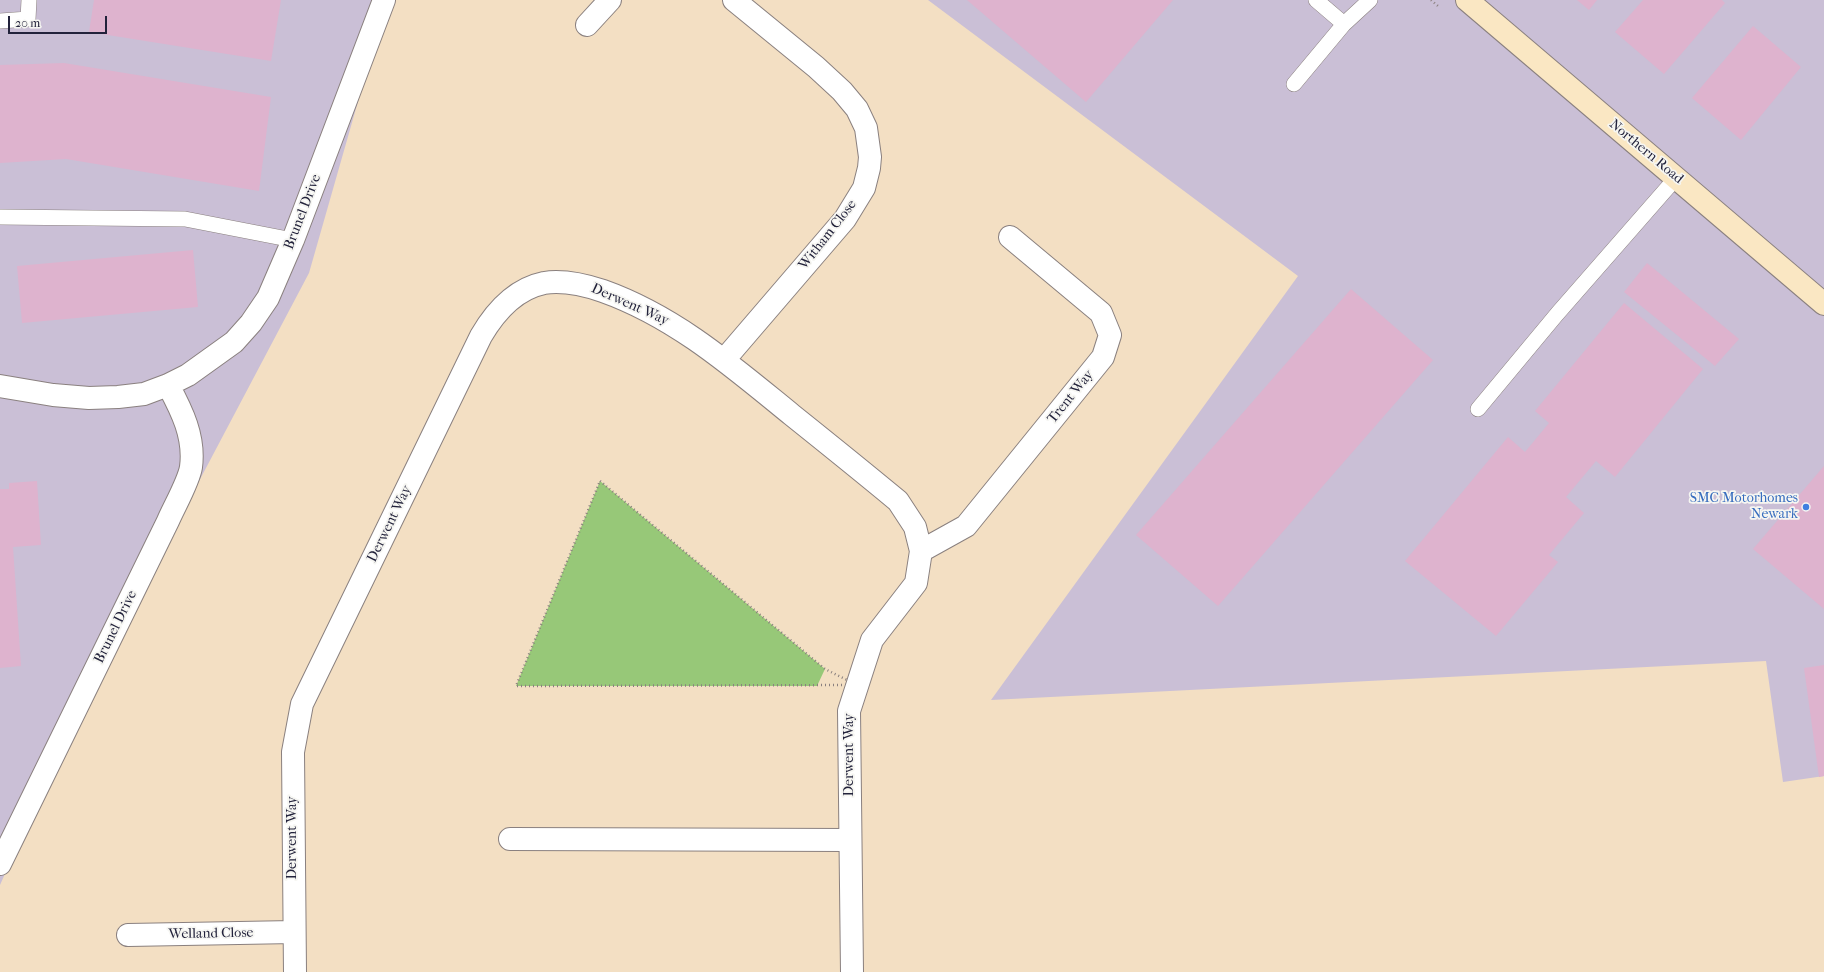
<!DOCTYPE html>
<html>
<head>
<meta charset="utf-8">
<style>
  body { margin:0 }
  #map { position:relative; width:1824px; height:972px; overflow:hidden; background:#f3dfc3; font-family:"IM FELL French Canon",serif }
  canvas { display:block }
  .scale { position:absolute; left:8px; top:16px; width:99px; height:18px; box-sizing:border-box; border:2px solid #22223b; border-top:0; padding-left:5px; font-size:12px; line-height:14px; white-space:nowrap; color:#22223b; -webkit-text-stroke:3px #f6f6f2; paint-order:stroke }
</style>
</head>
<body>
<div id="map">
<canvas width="1824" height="972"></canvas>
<div class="scale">20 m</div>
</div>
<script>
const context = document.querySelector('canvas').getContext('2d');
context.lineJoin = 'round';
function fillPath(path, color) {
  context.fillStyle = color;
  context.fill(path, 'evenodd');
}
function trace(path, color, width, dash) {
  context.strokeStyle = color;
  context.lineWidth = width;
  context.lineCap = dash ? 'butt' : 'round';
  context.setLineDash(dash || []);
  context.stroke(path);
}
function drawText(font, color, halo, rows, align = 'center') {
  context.font = font + ' "IM FELL French Canon",serif';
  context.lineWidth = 3.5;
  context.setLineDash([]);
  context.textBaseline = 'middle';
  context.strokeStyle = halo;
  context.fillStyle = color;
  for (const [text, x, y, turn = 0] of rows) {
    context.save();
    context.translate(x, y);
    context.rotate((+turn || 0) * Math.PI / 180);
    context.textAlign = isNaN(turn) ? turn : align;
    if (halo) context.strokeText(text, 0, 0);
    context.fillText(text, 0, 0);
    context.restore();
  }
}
fillPath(new Path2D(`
  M0,0H387L309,273L76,714L0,885Z
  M928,0H1824V776L1783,782L1766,661L991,700L1298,276Z`), '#cabfd6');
fillPath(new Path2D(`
  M600,481L825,669L817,686H516Z`), '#97c878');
fillPath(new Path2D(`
  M94,0H281L271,61L89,32Z
  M967,0H1173L1086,102Z
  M1577,0H1597L1589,10Z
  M1643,0H1722L1725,3L1664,74L1615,32Z
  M1753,26L1801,67L1741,140L1692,98Z
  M64,63L271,97L259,191L66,159L0,163V65Z
  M193,250L198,307L22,323L17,266Z
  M1647,263L1739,339L1715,366L1624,292Z
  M1351,289L1433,360L1218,606L1136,535Z
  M1624,303L1703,369L1615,477L1596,461L1566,497L1584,513L1549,555L1558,562L1496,636L1405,561L1508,437L1525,452L1549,423L1535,411Z
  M1824,466V609L1753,549Z
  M37,481L41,545L13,547L21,666L0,668V489H9V483Z
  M1824,665V776L1819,777L1804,668Z`), '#deb3ce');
const lane = new Path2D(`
  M1316,0L1344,24L1370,0
  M0,21L28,19L29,0
  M1294,84L1344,24
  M0,217L185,219L293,240
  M1478,409L1557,314L1676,178`);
const street = new Path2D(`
  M587,25L610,0
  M724,360L845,219L864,188L869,168L870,157L866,128L857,109L842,91L816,67L734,0
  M0,386L53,395L89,398L118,397L144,394L168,385L188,375L234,342L251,323L268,298L293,240L384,0
  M921,551L966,526L1103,357L1110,335L1101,313L1010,237
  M510,839L850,840
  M0,864L168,521C174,507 189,481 191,467C195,437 182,411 168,385
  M128,935L294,932
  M295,972L293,752L302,704L481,336C495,312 515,289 544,283C563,280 585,285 603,291C676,317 733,367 792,415C827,443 863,472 898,501L915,527L921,551L916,583L872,640L849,711L852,972`);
const secondary = new Path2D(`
  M1467,0L1824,304`);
trace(lane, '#8a807f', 16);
trace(street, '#8a807f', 24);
trace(secondary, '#8a807f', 24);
trace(new Path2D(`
  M1431,0L1438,6
  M600,481L825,669L857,685L516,686Z`), '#8a807f', 2.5, [1, 3]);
trace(lane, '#fff', 15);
trace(street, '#fff', 22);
trace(secondary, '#fae7c3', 22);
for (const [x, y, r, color] of [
  [1806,507,4,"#3f7fe0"]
]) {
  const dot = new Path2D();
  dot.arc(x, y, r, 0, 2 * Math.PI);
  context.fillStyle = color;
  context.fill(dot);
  trace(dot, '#f6f6f2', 1.5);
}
drawText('14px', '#22223b', '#f6f6f2', [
  ["Northern Road",1646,152,40],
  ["Brunel Drive",303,212,-69],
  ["Witham Close",828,235,-52],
  ["Derwent Way",630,305,24],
  ["Trent Way",1071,397,-51],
  ["Derwent Way",390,524,-64],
  ["Brunel Drive",116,627,-64],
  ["Derwent Way",850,755,-90],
  ["Derwent Way",293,838,-90],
  ["Welland Close",211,934,-1]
]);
drawText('14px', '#366cbe', '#f6f6f2', [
  ["SMC Motorhomes",1798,499],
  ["Newark",1798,515]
], 'right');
</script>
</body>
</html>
